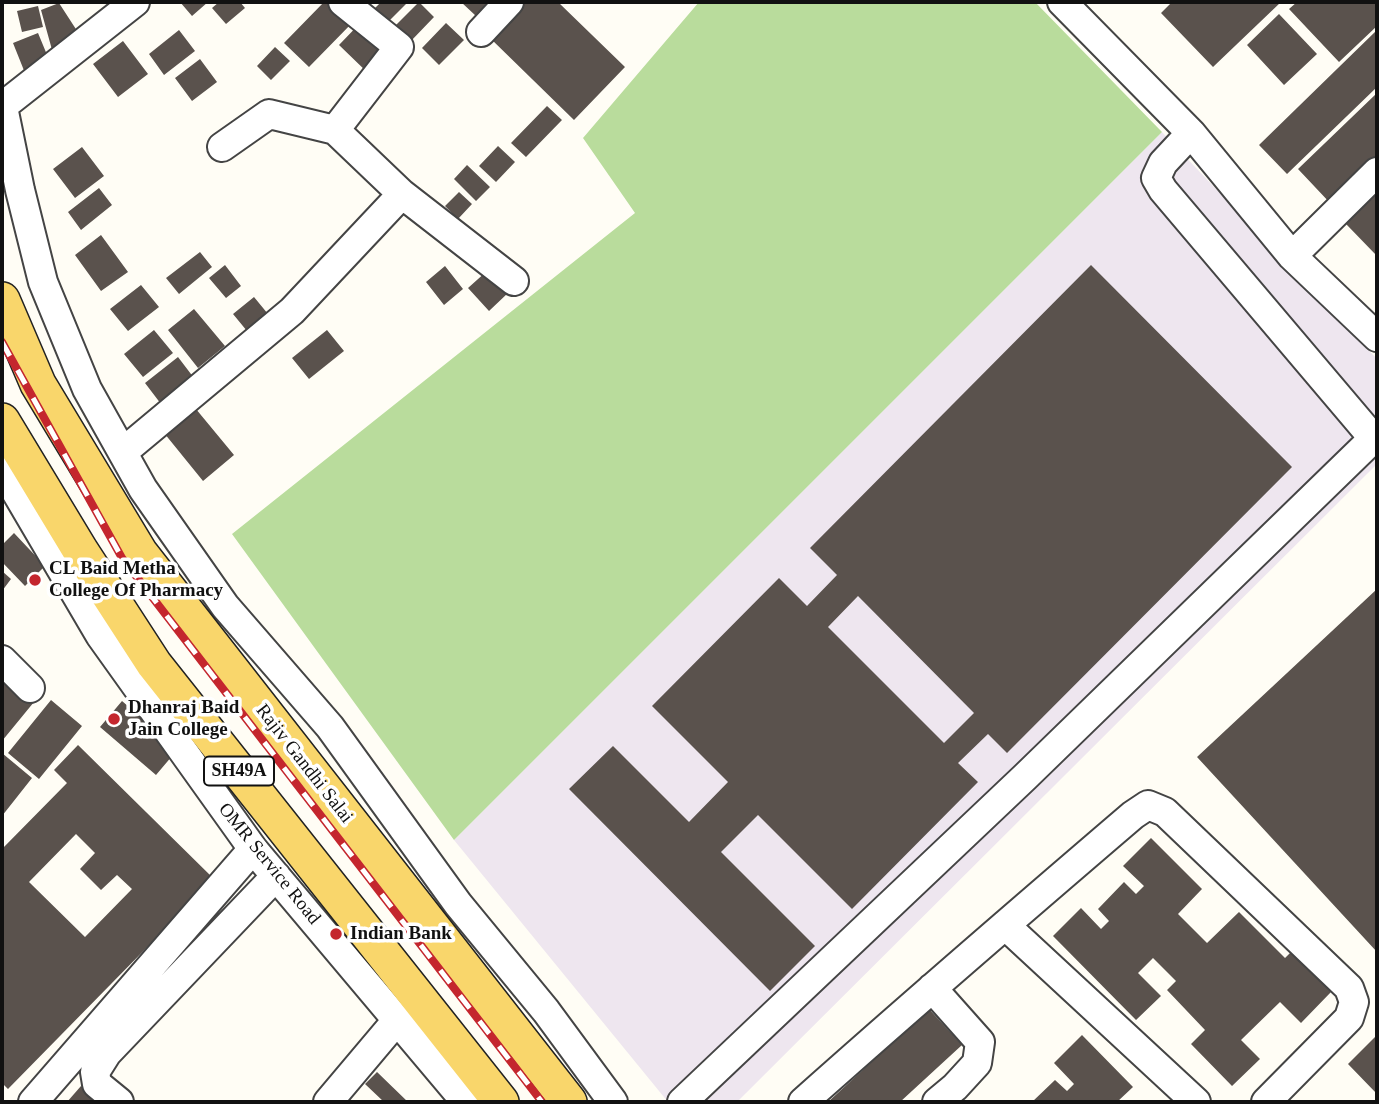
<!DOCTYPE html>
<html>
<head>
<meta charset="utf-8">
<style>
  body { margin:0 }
  #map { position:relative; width:1379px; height:1104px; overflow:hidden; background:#fffdf5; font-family:"Times New Roman",serif }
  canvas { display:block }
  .frame { position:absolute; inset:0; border:4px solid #111; pointer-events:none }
</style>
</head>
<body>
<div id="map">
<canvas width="1379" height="1104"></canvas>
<div class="frame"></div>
</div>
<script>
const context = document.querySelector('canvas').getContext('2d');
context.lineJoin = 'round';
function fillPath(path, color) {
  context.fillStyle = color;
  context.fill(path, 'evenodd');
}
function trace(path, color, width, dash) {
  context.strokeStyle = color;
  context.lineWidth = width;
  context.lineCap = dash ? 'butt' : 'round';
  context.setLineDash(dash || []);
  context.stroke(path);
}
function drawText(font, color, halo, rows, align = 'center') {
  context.font = font + ' "Times New Roman",serif';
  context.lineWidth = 7;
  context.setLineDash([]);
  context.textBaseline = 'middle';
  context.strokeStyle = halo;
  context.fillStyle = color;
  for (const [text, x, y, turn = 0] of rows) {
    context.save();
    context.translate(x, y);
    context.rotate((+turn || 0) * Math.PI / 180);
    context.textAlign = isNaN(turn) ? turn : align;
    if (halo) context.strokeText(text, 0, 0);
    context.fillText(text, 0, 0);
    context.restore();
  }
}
fillPath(new Path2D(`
  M1162,132L1377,359V464L737,1102H668L454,840Z`), '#eee6ef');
fillPath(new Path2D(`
  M699,2H1035L1162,132L454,840L232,534L635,213L583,138Z`), '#b9dc9c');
fillPath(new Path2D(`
  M180,2H208L192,16Z
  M219,2H240L245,8L226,24L212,8Z
  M324,2H334L354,21L309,67L284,43Z
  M381,2H408L386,24L372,11Z
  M419,2L434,17L410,42L394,27Z
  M461,2H490L476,16Z
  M524,2H558L625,67L574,120L490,38Z
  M1172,2H1281L1213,67L1161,13Z
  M1297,2H1377V26L1339,62L1289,9Z
  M59,3L83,40L54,57L41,10Z
  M38,6L43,27L22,32L17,11Z
  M1279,14L1317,54L1284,85L1247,45Z
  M364,19L394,48L369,74L339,45Z
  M446,23L464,40L439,65L422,48Z
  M179,30L195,51L164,75L149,54Z
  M1377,30V87L1287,174L1259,145Z
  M38,33L50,62L25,73L13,43Z
  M123,41L148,74L118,97L93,64Z
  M275,47L290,61L271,80L257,66Z
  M200,59L217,82L192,101L175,78Z
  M1377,93V159L1331,204L1298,169Z
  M547,106L562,120L526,157L511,143Z
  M498,146L515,162L496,182L479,166Z
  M82,147L104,176L75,198L53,169Z
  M467,165L490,187L476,201L454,179Z
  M99,188L112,205L81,230L68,212Z
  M459,192L472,204L458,219L445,206Z
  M1377,193V256L1346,224Z
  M101,235L128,272L101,291L75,255Z
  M200,252L212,267L179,294L166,278Z
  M225,265L241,286L226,298L209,278Z
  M1091,265L1292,467L1007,753L988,734L958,763L978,782L852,909L758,815L721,852L815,946L770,991L569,789L613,746L689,822L728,782L652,706L779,578L807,606L837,575L810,548ZM858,596L974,713L944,743L828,627Z
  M445,266L463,289L444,305L426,282Z
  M487,271L508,293L489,311L468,288Z
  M141,285L159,307L128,331L110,309Z
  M254,297L268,314L247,331L233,314Z
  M194,309L225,346L198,368L168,330Z
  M154,330L173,353L143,377L124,354Z
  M327,330L344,351L309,379L292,358Z
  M178,357L194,378L161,404L145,383Z
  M191,403L234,455L203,481L160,428Z
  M14,533L45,566L25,586L2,562V545Z
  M2,571L11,579L2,591Z
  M1377,589V952L1197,757Z
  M6,679L34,702L2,741V685Z
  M51,700L82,726L39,779L8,753Z
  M122,701L178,749L156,775L100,727Z
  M78,745L214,879L8,1089L2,1083V849L67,783L54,770ZM76,834L95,853L80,869L101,890L117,875L132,889L85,937L29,882Z
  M2,753L32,778L2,816Z
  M1151,838L1202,889L1178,914L1207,943L1239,912L1285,958L1291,952L1331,992L1301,1023L1280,1002L1241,1040L1260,1059L1232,1086L1191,1044L1205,1030L1167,990L1176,981L1153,958L1138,973L1161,996L1136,1020L1053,936L1081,908L1101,929L1109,921L1098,909L1124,882L1136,894L1144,886L1123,866Z
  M929,1009L962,1045L900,1102H828Z
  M1082,1035L1133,1087L1117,1102H1032L1055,1080L1067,1091L1074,1084L1054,1063Z
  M1377,1035V1094L1348,1064Z
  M377,1072L408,1102H384L365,1084Z
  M81,1086L100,1102H67Z`), '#5a524d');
const minor = new Path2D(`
  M1062,2L1191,133L1292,256L1377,337
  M481,32L509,2
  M2,102L20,190L43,282L87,389L143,489L225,606L330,727L458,904L546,1011L613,1102
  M3,106L135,2
  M335,130L399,47L343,2
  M1191,133L1163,163L1156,178L1163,190L1374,439
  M222,147L269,114L335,130L402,194
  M1292,256L1377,172
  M123,452L292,311L402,194L514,281
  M2,468L100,635L253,849L466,1102
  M2,660L30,688
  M1006,926L1196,1102
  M932,988L980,1042L977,1063L955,1087L937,1102
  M33,1102L253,849
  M119,1102L97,1084L95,1072L107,1053L276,876
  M328,1102L398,1019
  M682,1102L1025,777L1377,435
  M803,1102C912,1005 1022,910 1133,815L1148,805L1165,812L1349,988L1354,1002L1349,1018L1266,1102`);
const major = new Path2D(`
  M2,300L38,384L140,553L569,1102
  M2,421L80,550L154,664L501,1102`);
trace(minor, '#444', 32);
trace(major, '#222', 38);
trace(minor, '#fff', 28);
trace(major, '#f9d66b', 35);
const rail = new Path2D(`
  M2,342L122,558L542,1102`);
trace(rail, '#c4262e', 8);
trace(rail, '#fff', 5, [16]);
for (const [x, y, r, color] of [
  [35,580,7,"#c4262e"],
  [114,719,7,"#c4262e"],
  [336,934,7,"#c4262e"]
]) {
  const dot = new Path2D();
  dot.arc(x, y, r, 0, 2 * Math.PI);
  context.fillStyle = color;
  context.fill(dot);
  trace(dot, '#fff', 2.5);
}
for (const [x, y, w] of [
  [239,771,70]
]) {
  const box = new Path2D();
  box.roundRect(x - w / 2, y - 14.5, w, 29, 5);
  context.fillStyle = '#fff';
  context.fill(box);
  trace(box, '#111', 2);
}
drawText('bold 18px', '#111', null, [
  ["SH49A",239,771]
]);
drawText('bold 19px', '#111', '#fff', [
  ["CL Baid Metha",49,569],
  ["College Of Pharmacy",49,591],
  ["Dhanraj Baid",128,708],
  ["Jain College",128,730],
  ["Indian Bank",350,934]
], 'left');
drawText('19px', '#111', '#fff', [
  ["Rajiv Gandhi Salai",304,764,52],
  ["OMR Service Road",269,864,51]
]);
</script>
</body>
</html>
